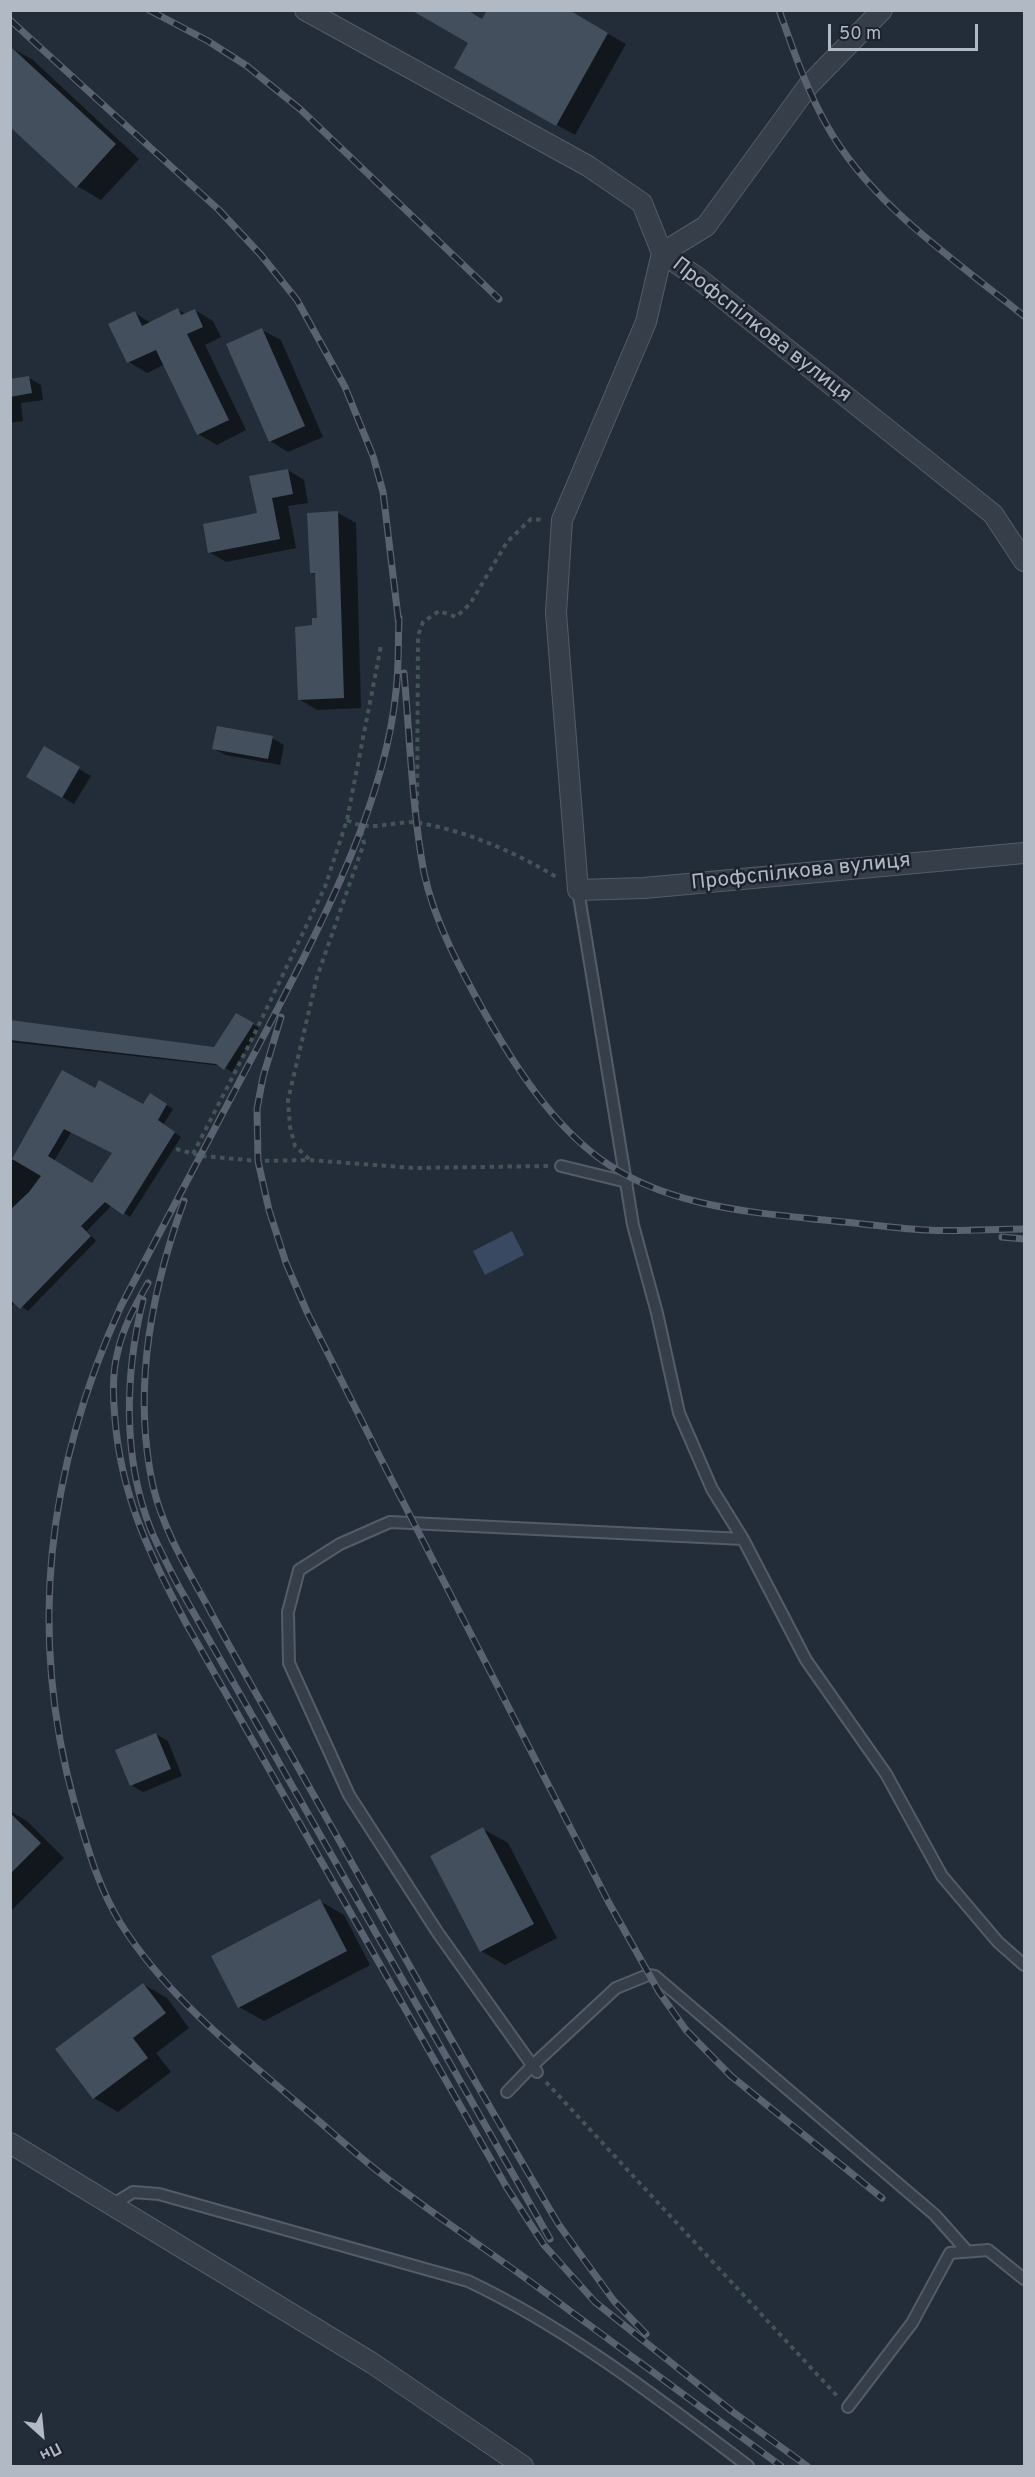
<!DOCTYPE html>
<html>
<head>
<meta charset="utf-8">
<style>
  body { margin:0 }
  #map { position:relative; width:1035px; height:2477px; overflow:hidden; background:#232c39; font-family:Overpass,sans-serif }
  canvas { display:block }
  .frame { position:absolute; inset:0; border:12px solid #b1b9c5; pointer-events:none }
  .north { position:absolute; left:12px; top:2405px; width:60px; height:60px; -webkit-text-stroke:4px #1c232e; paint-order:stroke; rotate:153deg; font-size:16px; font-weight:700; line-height:24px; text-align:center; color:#b1b9c5 }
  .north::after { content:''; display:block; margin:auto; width:21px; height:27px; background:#b1b9c5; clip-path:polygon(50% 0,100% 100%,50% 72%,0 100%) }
  .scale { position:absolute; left:828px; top:24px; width:150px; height:27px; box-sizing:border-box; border:3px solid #b1b9c5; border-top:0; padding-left:8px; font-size:18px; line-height:21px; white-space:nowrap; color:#b1b9c5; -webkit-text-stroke:4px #1c232e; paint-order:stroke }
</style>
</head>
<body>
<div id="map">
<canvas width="1035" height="2477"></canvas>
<div class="frame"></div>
<div class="north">Пн</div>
<div class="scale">50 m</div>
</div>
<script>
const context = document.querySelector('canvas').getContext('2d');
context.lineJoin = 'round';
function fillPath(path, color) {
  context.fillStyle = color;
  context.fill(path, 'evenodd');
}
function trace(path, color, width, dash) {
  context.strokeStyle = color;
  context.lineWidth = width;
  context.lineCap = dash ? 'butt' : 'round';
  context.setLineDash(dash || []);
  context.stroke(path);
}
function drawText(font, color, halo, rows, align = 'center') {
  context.font = font + ' Overpass,sans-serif';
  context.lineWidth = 5;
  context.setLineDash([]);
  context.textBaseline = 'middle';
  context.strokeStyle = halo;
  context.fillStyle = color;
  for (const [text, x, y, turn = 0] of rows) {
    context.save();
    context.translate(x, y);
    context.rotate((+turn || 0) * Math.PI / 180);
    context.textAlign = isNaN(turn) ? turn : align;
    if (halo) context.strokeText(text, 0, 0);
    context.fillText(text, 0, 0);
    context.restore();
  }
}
fillPath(new Path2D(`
  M512,1231L524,1255L485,1275L473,1251Z`), '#394961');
fillPath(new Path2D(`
  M566,10L626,44L575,135L456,68L483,21Z
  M10,47L33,60L139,159L101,200L77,186Z
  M178,310L186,314L195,310L213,321L221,337L205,345L246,430L217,445L198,434L165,364L147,373L129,362L110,325L135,313L151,323Z
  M262,330L281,340L323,437L288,452L270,441Z
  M29,378L41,385L43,400L21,403L23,421L10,423V381Z
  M288,470L304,480L308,503L288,506L296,548L226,562L209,552L258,514Z
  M338,513L356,523L361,708L317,710L299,699L314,626L318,619L316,575L311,572L308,514Z
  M272,738L284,745L280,765L226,755L214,749Z
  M44,748L91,776L74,804L28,777Z
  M237,1015L259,1028L232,1072L222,1066L10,1042V1021L215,1049Z
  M63,1072L96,1090L144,1106L151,1095L173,1109L163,1125L181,1137L130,1217L112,1205L87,1231L96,1241L28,1311L15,1302L10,1308V1164ZM72,1131L114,1153L93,1185L54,1161Z
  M156,1734L168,1741L182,1776L143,1792L131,1785Z
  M10,1811L27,1821L64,1858L10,1912Z
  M483,1829L508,1843L557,1938L505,1965L481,1951Z
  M320,1901L344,1915L370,1965L264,2021L239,2007Z
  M143,1984L167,1998L189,2028L156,2053L171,2072L118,2112L94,2098Z`), '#0007');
fillPath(new Path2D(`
  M411,10H467L482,19L487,10H569L608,33L556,126L454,68L468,43Z
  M10,46L116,144L76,188L10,127Z
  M178,308L181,315L195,309L203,327L187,334L229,420L197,435L156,350L127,363L108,324L135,311L142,326Z
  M262,328L305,426L269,442L226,344Z
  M29,376L32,393L10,397V379Z
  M288,469L293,494L272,498L280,539L208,553L203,524L257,513L249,476Z
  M338,511L344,698L298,700L295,627L312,625V618H317L315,573H310L307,513Z
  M217,726L273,736L268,759L212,749Z
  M44,746L80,767L62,798L26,777Z
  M236,1013L254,1023L224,1070L216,1064L10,1040V1020L214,1047Z
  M62,1070L95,1088L99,1080L143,1104L150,1093L167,1104L158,1120L175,1132L123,1215L105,1202L81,1226L91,1236L20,1309L10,1300V1210L29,1192L41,1176L12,1159ZM64,1129L112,1153L92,1183L48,1156Z
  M156,1733L171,1769L130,1786L115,1750Z
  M10,1813L41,1843L10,1874Z
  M483,1827L534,1924L480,1952L430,1856Z
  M320,1899L347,1951L238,2008L211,1956Z
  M143,1983L166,2013L133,2038L148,2058L93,2099L55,2049Z`), '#444f5d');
const lane = new Path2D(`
  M578,890L633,1225L657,1313L679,1413L712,1489L743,1539L806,1660L886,1774L942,1876L998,1942L1024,1965
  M561,1166L627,1182
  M537,2072L438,1933L349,1795L289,1663L288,1612L299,1570L340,1544L390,1522L743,1539
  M507,2092L532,2066L616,1988L648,1975L655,1976L935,2215L967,2251
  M112,2205L133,2192L159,2194L468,2281C569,2329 659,2399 748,2466
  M848,2407L912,2323L950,2253L988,2250L1024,2279`);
const street = new Path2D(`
  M305,10L588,166L642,203L662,253L698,278L993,514L1024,561
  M882,10L808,86L706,226L662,253L646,322L562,520L556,613L578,890L644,888L1024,853
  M10,2143L372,2363L523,2466`);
trace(lane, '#545c67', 14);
trace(street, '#545c67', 22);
trace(new Path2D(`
  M347,820C374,834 393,819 420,823C469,832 515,852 558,878
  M417,823L418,636L423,622L439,611L456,617L470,604L507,542L531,519L543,520
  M176,1149L202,1156L258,1161L309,1160L414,1168L548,1166
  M193,1154L252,1039L325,887L347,820L381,646
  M309,1159L295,1146L290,1127L288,1100L317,977L364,843L360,827
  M546,2082L839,2398`), '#435457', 4, [4.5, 4.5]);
trace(lane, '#363e49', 10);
trace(street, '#363e49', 20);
const rail = new Path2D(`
  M149,10L208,41L247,66L300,109L499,299
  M779,10C793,49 806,88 826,124C871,205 954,259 1024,316
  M10,20L219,210L261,255L297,300L345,387L373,456L383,492L399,625
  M399,618C398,642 399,667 396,691C385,807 316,934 263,1037C216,1127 168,1216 121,1306C47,1469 27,1632 75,1805C87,1846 98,1887 121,1924C166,1995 231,2046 294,2100C323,2124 351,2150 380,2173C431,2213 486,2249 539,2288C619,2347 700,2407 781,2466
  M404,673C410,739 412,808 424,873C435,924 462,972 487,1017C516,1068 552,1123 599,1158C664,1206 747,1212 824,1220C858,1223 892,1228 926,1230C959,1232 992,1229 1024,1229
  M281,1017L263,1077L257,1109L258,1161L269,1210L286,1263L307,1312L382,1461L609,1903L659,1992L686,2030L731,2076L882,2198
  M184,1201C151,1291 132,1390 153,1486C163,1529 186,1567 207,1605C231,1650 257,1695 282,1739C374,1901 463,2065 559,2225L614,2301L646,2334
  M1002,1237L1024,1239
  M148,1283C135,1306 122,1329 117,1355C112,1375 113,1398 115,1419C121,1496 151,1558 187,1625L507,2188L544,2245L595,2302L733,2412L807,2466
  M143,1300C125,1374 122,1457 151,1530C159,1549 169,1568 179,1587L550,2239`);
trace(rail, '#596270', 7);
trace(rail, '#1c232e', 4.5, [14]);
drawText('21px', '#b1b9c5', '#1c232e', [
  ["Профспілкова вулиця",761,331,38],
  ["Профспілкова вулиця",801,873,-6]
]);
</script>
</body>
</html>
